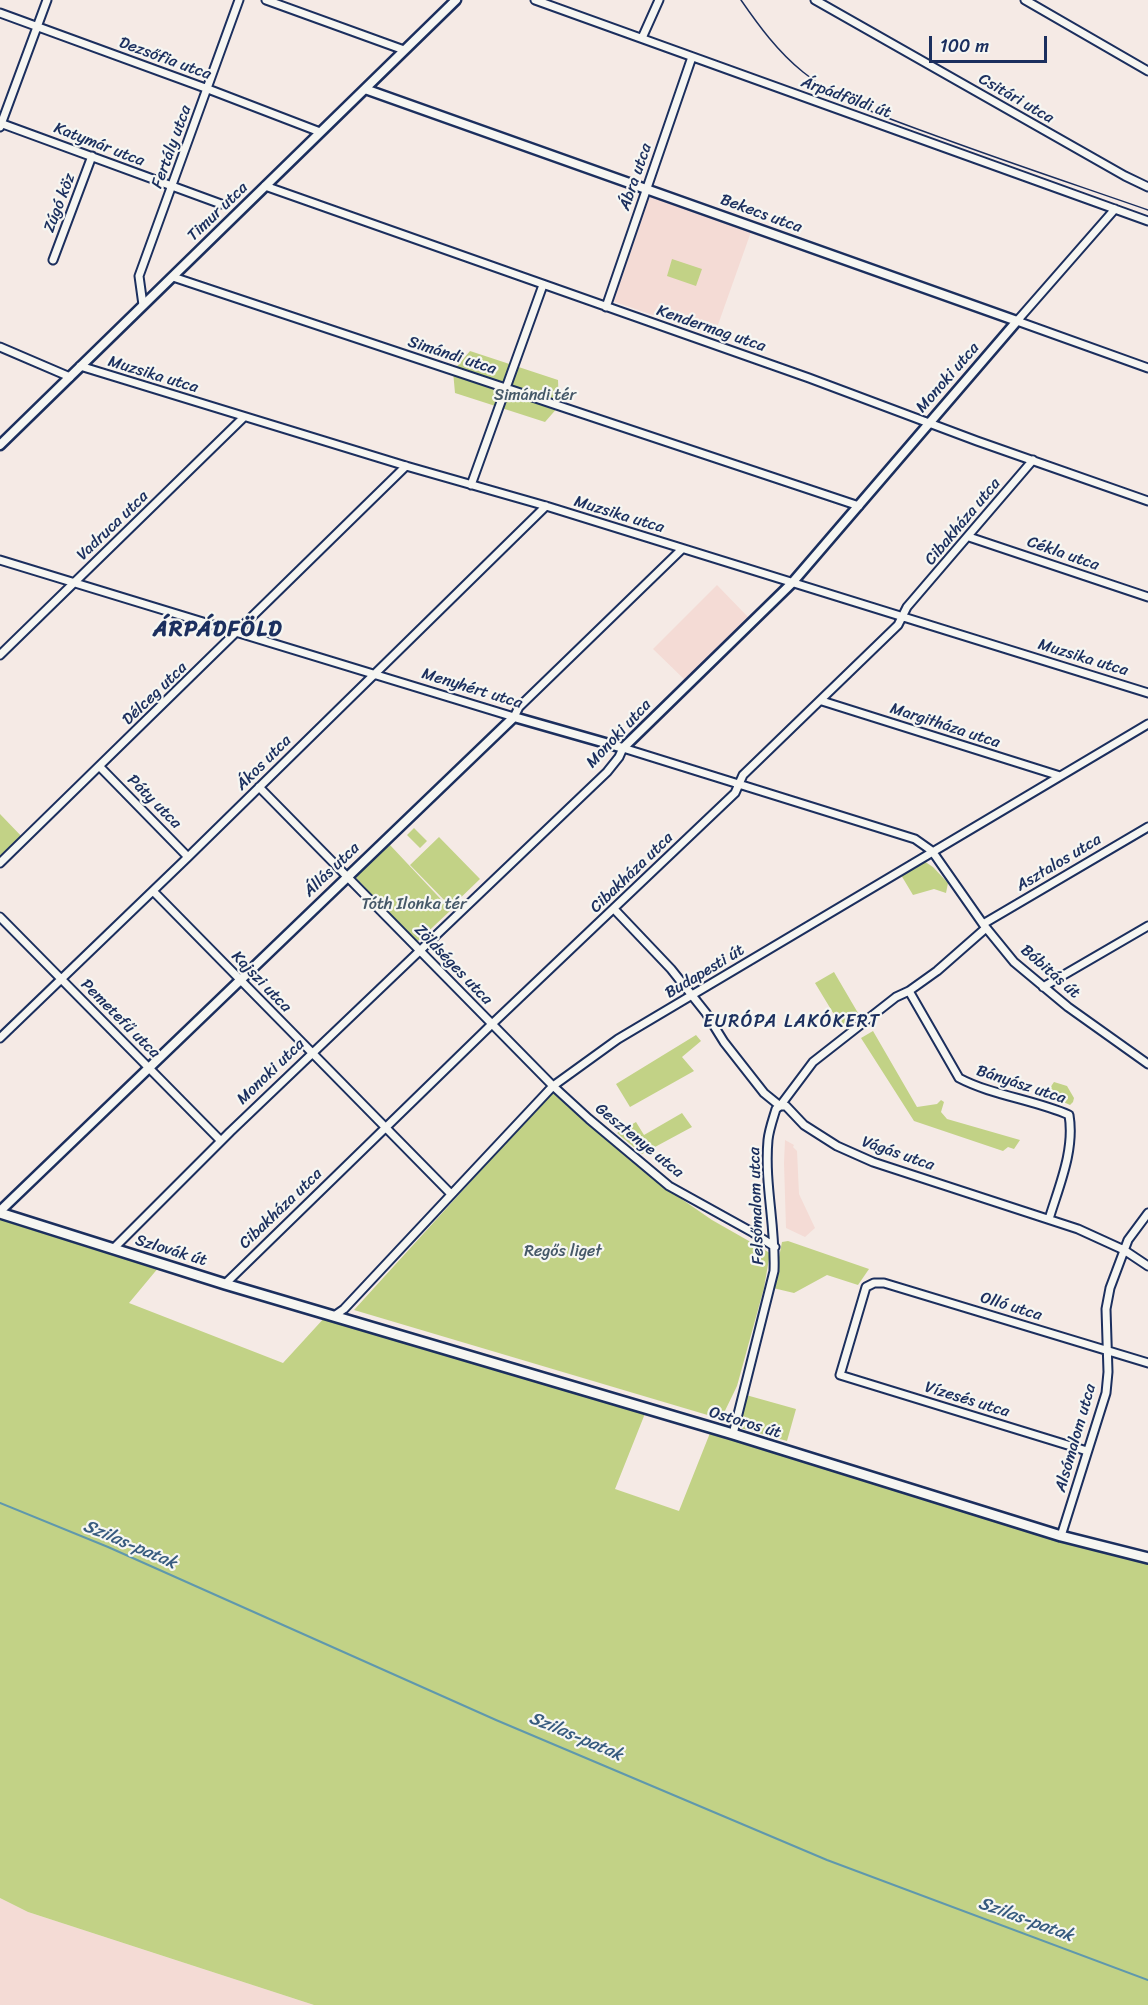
<!DOCTYPE html>
<html>
<head>
<meta charset="utf-8">
<style>
  body { margin:0 }
  #map { position:relative; width:1148px; height:2005px; overflow:hidden; background:#f5eae5; font-family:Sriracha,sans-serif }
  canvas { display:block }
  .scale { position:absolute; left:929px; top:36px; width:118px; height:27px; box-sizing:border-box; border:3px solid #1b2f5e; border-top:0; padding-left:8px; font-size:18px; line-height:21px; white-space:nowrap; color:#1b2f5e; -webkit-text-stroke:4px #f6f6f2; paint-order:stroke }
</style>
</head>
<body>
<div id="map">
<canvas width="1148" height="2005"></canvas>
<div class="scale">100 m</div>
</div>
<script>
const context = document.querySelector('canvas').getContext('2d');
context.lineJoin = 'round';
function fillPath(path, color) {
  context.fillStyle = color;
  context.fill(path, 'evenodd');
}
function trace(path, color, width, dash) {
  context.strokeStyle = color;
  context.lineWidth = width;
  context.lineCap = dash ? 'butt' : 'round';
  context.setLineDash(dash || []);
  context.stroke(path);
}
function drawText(font, color, halo, rows, align = 'center') {
  context.font = font + ' Sriracha,sans-serif';
  context.lineWidth = 4.5;
  context.setLineDash([]);
  context.textBaseline = 'middle';
  context.strokeStyle = halo;
  context.fillStyle = color;
  for (const [text, x, y, turn = 0] of rows) {
    context.save();
    context.translate(x, y);
    context.rotate((+turn || 0) * Math.PI / 180);
    context.textAlign = isNaN(turn) ? turn : align;
    if (halo) context.strokeText(text, 0, 0);
    context.fillText(text, 0, 0);
    context.restore();
  }
}
fillPath(new Path2D(`
  M650,193L752,229L714,336L612,301Z
  M717,585L748,617L685,680L653,649Z
  M785,1140L794,1145L793,1147L797,1151L799,1194L815,1228L805,1237L786,1228L784,1163Z
  M0,1898L28,1912L314,2005H0Z`), '#f4dbd5');
fillPath(new Path2D(`
  M672,259L702,269L696,286L667,276Z
  M470,351L558,380L559,406L545,422L455,393L453,371Z
  M0,814L25,840L0,863Z
  M414,828L427,841L420,848L407,835Z
  M439,837L480,879L451,907L410,865Z
  M390,845L451,910L417,942L354,876Z
  M924,861L933,867L948,883L946,893L934,889L913,895L901,875Z
  M834,972L858,1013L841,1026L815,983Z
  M873,1031L917,1107L937,1104L941,1100L944,1102L941,1112L947,1119L1020,1140L1014,1149L1008,1147L1003,1151L914,1121L861,1038Z
  M696,1035L701,1041L682,1057L694,1071L630,1107L616,1084Z
  M1054,1082L1067,1086L1074,1098L1073,1102L1070,1105C1059,1099 1042,1098 1054,1082Z
  M554,1090L667,1189L712,1220L770,1253L764,1288L737,1386L721,1419L354,1310Z
  M682,1113L692,1127L642,1154L617,1133L636,1122L644,1135Z
  M0,1217L159,1267L129,1303L283,1363L326,1316L646,1411L615,1489L679,1511L710,1433L732,1438L1148,1559V2005H314L28,1912L0,1898Z
  M788,1241L869,1269L858,1285L827,1275L794,1293L773,1288L782,1242Z
  M746,1395L796,1409L787,1441L737,1427Z`), '#c2d286');
trace(new Path2D(`
  M0,1503L108,1547L496,1720L827,1860L1148,1980`), '#5f98ad', 2);
const minor = new Path2D(`
  M266,0L404,50
  M535,0L1148,221
  M815,0L1125,176L1148,187
  M1025,0L1148,71
  M0,13L208,89L320,132
  M642,38L659,0
  M0,123L221,204
  M0,127L47,0
  M265,186L809,378L977,441L1148,501
  M1115,209L1017,321L1148,368
  M53,260L92,156
  M173,277L859,506
  M143,305L139,276L239,0
  M606,307L692,57
  M0,347L70,377
  M80,366L406,466L546,506L1148,693
  M471,485L543,285
  M969,537L1148,597
  M0,560L514,717L519,707L682,549
  M0,655L244,417
  M822,701L1060,776
  M100,767L188,857
  M259,787L553,1086L589,1119L669,1186L752,1232L775,1247
  M0,863L406,466
  M153,891L451,1194
  M614,909L671,969L706,1013L724,1042L764,1093L780,1106H786L804,1125L837,1146L873,1162L1078,1229L1124,1250L1148,1266
  M0,917L221,1141
  M983,924L1148,827
  M1043,987L1148,926
  M909,991L959,1078C991,1095 1035,1100 1069,1115C1075,1150 1059,1186 1049,1219
  M0,1038L188,857L546,506
  M113,1249L230,1132L607,772L619,757L623,748L915,839L932,851L983,924L1014,962L1068,1007L1148,1064
  M225,1284L492,1024L735,793L743,775L898,625L907,607L1033,460
  M334,1316L344,1309L553,1086L618,1039L1148,724
  M733,1434L774,1271C776,1227 764,1184 768,1140C769,1130 773,1119 776,1109L780,1106L813,1062L896,997L909,991L937,971L986,928
  M1087,1451L840,1375L866,1287L874,1283H884L1148,1363
  M1061,1536L1106,1393L1108,1372L1106,1309L1110,1288L1128,1240L1148,1213`);
const tertiary = new Path2D(`
  M0,445L456,0
  M0,1211C172,1047 342,881 514,717L623,748L792,583L1017,321L365,89`);
const secondary = new Path2D(`
  M0,1213L225,1284L733,1434L1061,1536L1148,1558`);
trace(minor, '#1b2f5e', 11);
trace(tertiary, '#1b2f5e', 13);
trace(secondary, '#1b2f5e', 14);
trace(minor, '#f6f6f2', 7);
trace(tertiary, '#f6f6f2', 8);
trace(secondary, '#f6f6f2', 9);
trace(new Path2D(`
  M741,0C759,26 778,52 803,72C843,105 894,120 942,138C1010,163 1079,186 1148,210`), '#1b2f5e', 1.5);
drawText('16px', '#1b2f5e', '#f6f6f2', [
  ["Dezsőfia utca",165,59,20],
  ["Árpádföldi út",846,98,20],
  ["Csitári utca",1016,99,30],
  ["Katymár utca",99,145,21],
  ["Fertály utca",172,147,-70],
  ["Ábra utca",636,177,-71],
  ["Zúgó köz",60,203,-69],
  ["Timur utca",218,212,-44],
  ["Bekecs utca",761,214,20],
  ["Kendermag utca",711,329,19],
  ["Simándi utca",452,356,18],
  ["Muzsika utca",153,375,17],
  ["Monoki utca",948,378,-49],
  ["Muzsika utca",619,515,17],
  ["Cibakháza utca",963,522,-50],
  ["Vadruca utca",113,526,-44],
  ["Cékla utca",1063,554,19],
  ["Muzsika utca",1083,658,17],
  ["Menyhért utca",472,689,17],
  ["Délceg utca",155,694,-44],
  ["Margitháza utca",945,726,18],
  ["Monoki utca",619,734,-47],
  ["Ákos utca",264,763,-45],
  ["Páty utca",154,802,45],
  ["Asztalos utca",1059,863,-31],
  ["Állás utca",332,870,-44],
  ["Cibakháza utca",632,873,-44],
  ["Zöldséges utca",453,965,46],
  ["Budapesti út",705,972,-31],
  ["Bóbitás út",1050,972,41],
  ["Kajszi utca",261,982,46],
  ["Pemetefű utca",120,1019,45],
  ["Monoki utca",271,1072,-44],
  ["Bányász utca",1021,1085,18],
  ["Gesztenye utca",639,1141,39],
  ["Vágás utca",898,1154,19],
  ["Felsőmalom utca",757,1206,-92],
  ["Cibakháza utca",281,1209,-44],
  ["Szlovák út",171,1251,17],
  ["Olló utca",1011,1307,17],
  ["Vízesés utca",967,1400,17],
  ["Ostoros út",745,1423,17],
  ["Alsómalom utca",1076,1438,-74]
]);
drawText('16px', '#455868', '#f6f6f2', [
  ["Simándi tér",535,396],
  ["Tóth Ilonka tér",414,905],
  ["Regős liget",563,1252]
]);
context.letterSpacing = '1.5px';
drawText('18px', '#1b2f5e', '#f6f6f2', [
  ["EURÓPA LAKÓKERT",792,1022]
]);
context.letterSpacing = '0px';
drawText('italic 18px', '#375b7f', '#f6f6f2', [
  ["Szilas-patak",130,1545,23],
  ["Szilas-patak",576,1737,23],
  ["Szilas-patak",1026,1920,20]
]);
context.letterSpacing = '1.5px';
drawText('bold 22px', '#1b2f5e', '#f6f6f2', [
  ["ÁRPÁDFÖLD",218,630]
]);
context.letterSpacing = '0px';
</script>
</body>
</html>
